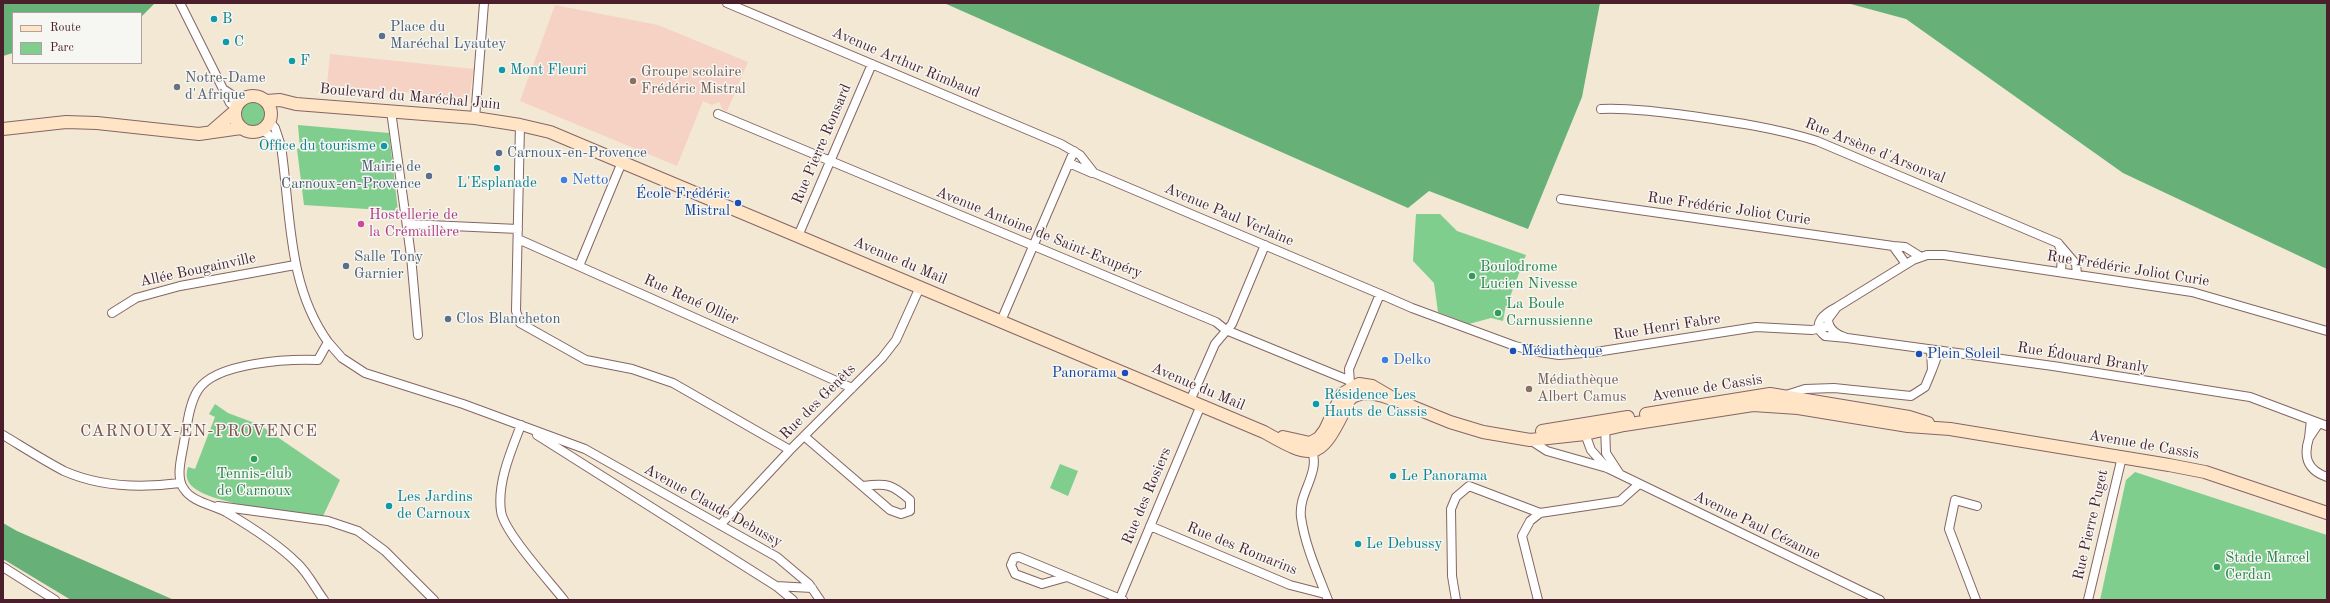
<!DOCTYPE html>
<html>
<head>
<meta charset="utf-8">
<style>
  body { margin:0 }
  #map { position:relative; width:2330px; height:603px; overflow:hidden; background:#f2e8d3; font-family:"Old Standard TT",serif }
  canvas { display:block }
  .frame { position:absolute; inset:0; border:4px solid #4a1f2b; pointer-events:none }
  .legend { position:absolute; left:12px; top:12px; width:130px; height:52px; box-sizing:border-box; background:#f6f6f2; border:1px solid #b1a0a2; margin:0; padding:5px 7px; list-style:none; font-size:12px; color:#4a1f2b }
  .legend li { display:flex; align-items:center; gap:8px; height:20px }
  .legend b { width:20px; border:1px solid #b1a0a2 }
</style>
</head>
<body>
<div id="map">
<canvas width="2330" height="603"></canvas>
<div class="frame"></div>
<ul class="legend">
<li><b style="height:5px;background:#ffe4c6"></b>Route</li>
<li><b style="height:11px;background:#7fce8e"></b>Parc</li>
</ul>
</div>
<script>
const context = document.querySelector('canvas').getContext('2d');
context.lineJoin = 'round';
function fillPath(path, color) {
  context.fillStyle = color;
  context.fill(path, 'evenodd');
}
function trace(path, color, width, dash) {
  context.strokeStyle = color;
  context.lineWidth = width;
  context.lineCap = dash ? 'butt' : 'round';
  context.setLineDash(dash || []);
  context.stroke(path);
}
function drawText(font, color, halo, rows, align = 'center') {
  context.font = font + ' "Old Standard TT",serif';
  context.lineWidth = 3;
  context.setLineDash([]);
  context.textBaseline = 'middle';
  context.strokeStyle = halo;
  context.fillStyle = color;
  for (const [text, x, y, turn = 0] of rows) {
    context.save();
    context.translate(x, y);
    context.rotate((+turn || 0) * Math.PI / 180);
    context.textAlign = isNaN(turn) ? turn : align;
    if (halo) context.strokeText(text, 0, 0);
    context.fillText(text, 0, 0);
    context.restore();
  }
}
fillPath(new Path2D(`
  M555,5L658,25L748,62L727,111L723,110L719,102L712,105L703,101L677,166L520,101Z
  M330,54L474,69L469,98L327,85Z`), '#f6d2c4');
fillPath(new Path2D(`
  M240 115a14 14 0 1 1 28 0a14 14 0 1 1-28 0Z
  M298,125L389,133L398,211L304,205L297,149L300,148Z
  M1416,214H1440L1457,231L1526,255L1505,310L1503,321L1491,318L1469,324L1438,312L1434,283L1413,261Z
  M215,404L228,413L260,425L340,480L323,516C296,513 206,505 190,484C186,479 186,473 188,467L195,469L215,417L209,414Z
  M1060,464L1078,471L1068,496L1050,488Z
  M2135,472L2327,535V600H2100L2126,480Z`), '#7fce8e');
fillPath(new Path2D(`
  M3,3H155L141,17V13H13V53L3,56Z
  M944,3H1600L1582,97L1528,229L1429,191L1408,208Z
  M1847,3H2327V269L2123,173L1906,19Z
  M3,523L17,531L174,600H71L3,559Z`), '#67b179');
const minor = new Path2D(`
  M180,3L230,103L236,108
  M727,3L1061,144L1080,155L1094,173L1380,294
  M223,89L241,101
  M1601,109C1632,108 1661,112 1692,116C1734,122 1776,128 1817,141L2058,243
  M391,111L411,256L418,335
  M718,114L1216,322L1226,330L1348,380
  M475,118L484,3
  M270,122L275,128L281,146C291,213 287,285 328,342L318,360C289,359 216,362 198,390C189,404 187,426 184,442C182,456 175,477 184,489C192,502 213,505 226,512C248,525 279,545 297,563C308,573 315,588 324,600
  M520,125L516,311L520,323L586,360L632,369L673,383L790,450
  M263,130L279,144
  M1069,163L1092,173
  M1561,199L1893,246
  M407,224L518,229
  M798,236L872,64
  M518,239L852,388
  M1906,264L1893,246L1905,247L1921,257
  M579,266L622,162
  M2061,272L2062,253L2058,243L2076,264L2077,274
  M1837,307L1913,260L1927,255H1944L2192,292L2327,331
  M1837,307L1828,319C1828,330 1837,335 1847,338L1825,336C1810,324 1825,313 1837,307Z
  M112,313L136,298L180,286L295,265
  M1001,321L1074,151
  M1847,338L2053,366L2250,397L2327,426
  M328,342L342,358L365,373L463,404L585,449L777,557L809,584L820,600
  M1931,350L1932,370L1939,351
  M1350,383L1349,369L1380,294L1412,308L1515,346L1539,352L1559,355L1596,352L1756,327L1812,330L1829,326
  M1783,396L1805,389L1834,388L1911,396L1925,387L1932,370
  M1190,401L1215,344L1232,324L1265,245
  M2311,420L2309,438L2319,423
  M521,425C511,451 497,483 501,511C503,531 550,582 564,600
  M1605,425L1606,453L1619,473
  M1584,431L1591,450L1607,468
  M3,435C23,447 43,460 64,471C100,487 142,488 180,483
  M537,435L776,586L793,600
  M804,436L890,510L901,514L910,511V500C892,484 887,483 863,486
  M2309,438C2303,457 2307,470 2327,477
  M1530,440L1547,451L1607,468L1880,600
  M1311,446C1322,474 1298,491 1301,517C1305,546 1318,574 1328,600
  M218,506L328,521L358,531L385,551L434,600
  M720,525L790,450L882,358L896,340L920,287
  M1150,526L1290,585L1325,594
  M3,567L55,600
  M1067,577L1042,584L1015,574L1011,565L1014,558L1019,557L1123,600
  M776,586L812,588
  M1120,598L1201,405
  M1456,600L1452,576L1451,509L1456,497L1469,486L1540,513
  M1538,600L1522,536L1530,521L1540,513L1620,501L1639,484
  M1976,600L1949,529L1955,500L1977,506
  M2088,600L2122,457`);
const secondary = new Path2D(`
  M235 114a18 18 0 1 1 36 0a18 18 0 1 1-36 0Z
  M266,101L280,100L296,104L475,118L520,125L550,132L1264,432C1312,459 1319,462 1344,411C1347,404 1349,397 1357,395C1369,390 1384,397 1396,400
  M3,129L66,122L97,123L199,134L241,128
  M212,131L235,111
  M1646,414L1770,394L1909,417L1928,423
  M1542,431L1628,417
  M1283,437L1310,443L1319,438L1325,430L1342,394L1359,384L1372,386L1396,400L1450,422L1483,432L1530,440L1585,434L1624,425L1753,405L1798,408L1908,426L1950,429L2169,465L2205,472L2327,513`);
trace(minor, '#856566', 10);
trace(secondary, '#856566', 14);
trace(minor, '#fff', 8);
trace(secondary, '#ffe4c6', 12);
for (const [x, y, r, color] of [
  [214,19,4,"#0f9aa8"],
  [382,36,4,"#5c6f8a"],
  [226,42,4,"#0f9aa8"],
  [292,61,4,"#0f9aa8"],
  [502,70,4,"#0f9aa8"],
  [633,81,4,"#8d6e63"],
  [177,87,4,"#6b7280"],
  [384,146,4,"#0f9aa8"],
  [499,153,4,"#5c6f8a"],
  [497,168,4,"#0f9aa8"],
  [429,176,4,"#5c6f8a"],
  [564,180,4,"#3f7fe0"],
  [738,203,4,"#1a4fb4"],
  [361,224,4,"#d1479c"],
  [346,266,4,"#5c6f8a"],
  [1472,276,4,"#2e9e5b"],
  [1498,313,4,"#2e9e5b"],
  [448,319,4,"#5c6f8a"],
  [1513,351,4,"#1a4fb4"],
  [1919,354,4,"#1a4fb4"],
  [1385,360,4,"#3f7fe0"],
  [1125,373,4,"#1a4fb4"],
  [1529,389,4,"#8d6e63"],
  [1316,404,4,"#0f9aa8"],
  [254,459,4,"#2e9e5b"],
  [1393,476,4,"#0f9aa8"],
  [389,506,4,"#0f9aa8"],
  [1358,544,4,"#0f9aa8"],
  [2217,567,4,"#2e9e5b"]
]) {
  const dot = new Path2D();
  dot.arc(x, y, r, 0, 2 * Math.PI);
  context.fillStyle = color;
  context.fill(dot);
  trace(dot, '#f6f6f2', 1.5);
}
drawText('15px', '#0d838f', '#f6f6f2', [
  ["B",222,19],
  ["C",234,42],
  ["F",300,61],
  ["Mont Fleuri",510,70],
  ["Office du tourisme",376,146,"right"],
  ["L'Esplanade",497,183,"center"],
  ["Résidence Les",1324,395],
  ["Hauts de Cassis",1324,412],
  ["Le Panorama",1401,476],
  ["Les Jardins",397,497],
  ["de Carnoux",397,514],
  ["Le Debussy",1366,544]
], 'left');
drawText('15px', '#4e5e75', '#f6f6f2', [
  ["Place du",390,27],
  ["Maréchal Lyautey",390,44],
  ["Carnoux-en-Provence",507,153],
  ["Mairie de",421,167,"right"],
  ["Carnoux-en-Provence",421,184,"right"],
  ["Salle Tony",354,257],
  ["Garnier",354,274],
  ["Clos Blancheton",456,319]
], 'left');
drawText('15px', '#4a1f2b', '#f6f6f2', [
  ["Avenue Arthur Rimbaud",906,63,23],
  ["Boulevard du Maréchal Juin",410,97,5],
  ["Rue Pierre Ronsard",822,144,-67],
  ["Rue Arsène d'Arsonval",1875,151,22],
  ["Rue Frédéric Joliot Curie",1729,209,8],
  ["Avenue Paul Verlaine",1229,215,23],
  ["Avenue Antoine de Saint-Exupéry",1039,233,22],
  ["Avenue du Mail",900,261,23],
  ["Rue Frédéric Joliot Curie",2128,269,9],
  ["Allée Bougainville",198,270,-12],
  ["Rue René Ollier",691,300,24],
  ["Rue Henri Fabre",1667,327,-9],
  ["Rue Édouard Branly",2083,358,9],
  ["Avenue du Mail",1198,387,23],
  ["Avenue de Cassis",1707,388,-9],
  ["Rue des Genêts",818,402,-45],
  ["Avenue de Cassis",2144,445,10],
  ["Rue des Rosiers",1147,496,-67],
  ["Avenue Claude Debussy",713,506,29],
  ["Rue Pierre Puget",2091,525,-77],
  ["Avenue Paul Cézanne",1757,526,26],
  ["Rue des Romarins",1242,549,22]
]);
drawText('15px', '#785e54', '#f6f6f2', [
  ["Groupe scolaire",641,72],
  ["Frédéric Mistral",641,89],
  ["Médiathèque",1537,380],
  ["Albert Camus",1537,397]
], 'left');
drawText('15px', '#5b616d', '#f6f6f2', [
  ["Notre-Dame",185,78],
  ["d'Afrique",185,95]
], 'left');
drawText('15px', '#366cbe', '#f6f6f2', [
  ["Netto",572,180],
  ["Delko",1393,360]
], 'left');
drawText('15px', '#164399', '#f6f6f2', [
  ["École Frédéric",730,194],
  ["Mistral",730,211],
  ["Médiathèque",1521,351,"left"],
  ["Plein Soleil",1927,354,"left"],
  ["Panorama",1117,373]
], 'right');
drawText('15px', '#b23c85', '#f6f6f2', [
  ["Hostellerie de",369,215],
  ["la Crémaillère",369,232]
], 'left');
drawText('15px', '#27864d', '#f6f6f2', [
  ["Boulodrome",1480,267],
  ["Lucien Nivesse",1480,284],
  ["La Boule",1506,304],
  ["Carnussienne",1506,321],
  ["Tennis-club",254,474,"center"],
  ["de Carnoux",254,491,"center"],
  ["Stade Marcel",2225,558],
  ["Cerdan",2225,575]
], 'left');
context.letterSpacing = '1px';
drawText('17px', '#7e544d', '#f6f6f2', [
  ["CARNOUX-EN-PROVENCE",199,432]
]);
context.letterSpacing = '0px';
</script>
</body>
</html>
